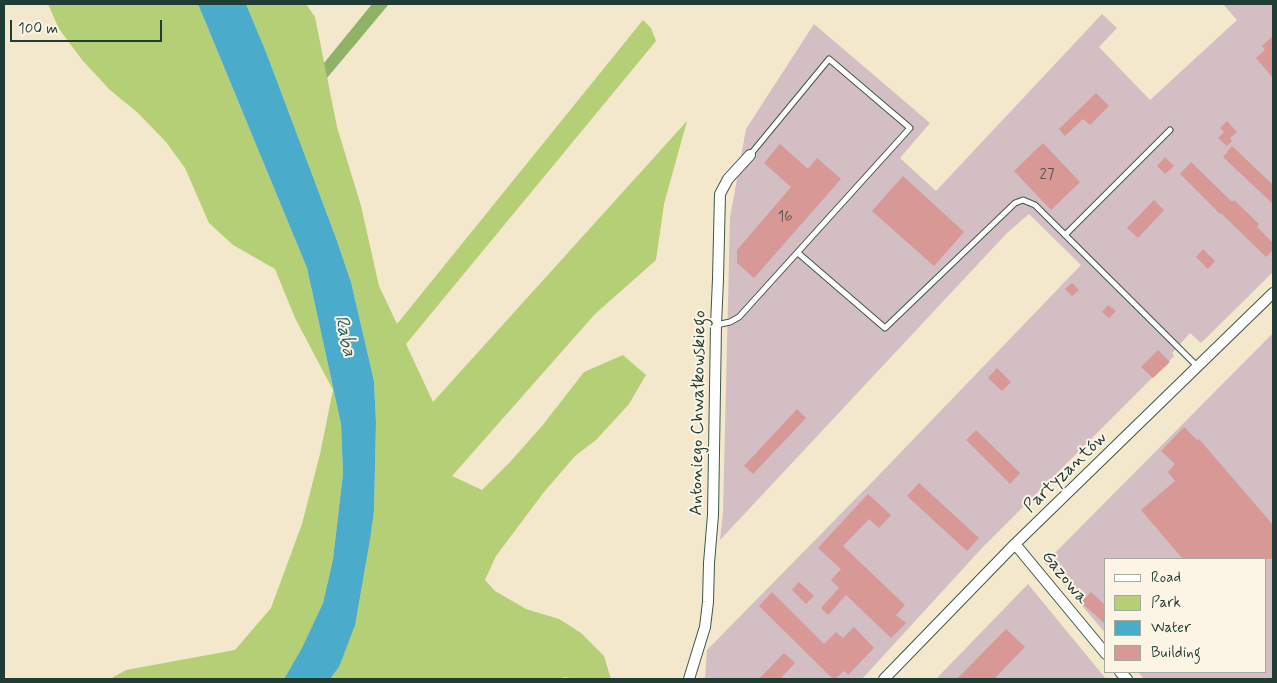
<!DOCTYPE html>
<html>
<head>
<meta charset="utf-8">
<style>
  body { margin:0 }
  #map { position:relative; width:1277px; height:683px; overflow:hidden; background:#f3e8cc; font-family:Mynerve,sans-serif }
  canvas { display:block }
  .frame { position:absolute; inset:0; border:5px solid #1f3d34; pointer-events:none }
  .legend { position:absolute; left:1104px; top:558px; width:162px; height:115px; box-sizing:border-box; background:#fcf5e5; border:1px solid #a4ab9e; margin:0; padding:6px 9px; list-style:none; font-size:15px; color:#1f3d34 }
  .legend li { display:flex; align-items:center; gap:10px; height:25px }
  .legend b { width:25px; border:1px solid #a4ab9e }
  .scale { position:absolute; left:10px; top:20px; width:152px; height:22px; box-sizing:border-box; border:2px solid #1f3d34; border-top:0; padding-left:6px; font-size:15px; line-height:18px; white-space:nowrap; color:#1f3d34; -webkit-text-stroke:4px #fcf5e5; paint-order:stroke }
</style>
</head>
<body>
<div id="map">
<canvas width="1277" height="683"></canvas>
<div class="frame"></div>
<ul class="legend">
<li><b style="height:6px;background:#fff"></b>Road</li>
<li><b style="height:14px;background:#b4cf75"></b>Park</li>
<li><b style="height:14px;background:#4babca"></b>Water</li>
<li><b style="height:14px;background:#d79896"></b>Building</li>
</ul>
<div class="scale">100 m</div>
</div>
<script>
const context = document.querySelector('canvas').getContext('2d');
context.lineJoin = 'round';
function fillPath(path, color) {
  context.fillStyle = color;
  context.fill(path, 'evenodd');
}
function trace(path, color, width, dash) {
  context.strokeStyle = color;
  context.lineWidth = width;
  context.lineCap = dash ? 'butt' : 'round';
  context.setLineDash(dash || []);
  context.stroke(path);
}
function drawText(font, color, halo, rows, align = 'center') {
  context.font = font + ' Mynerve,sans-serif';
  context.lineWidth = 4;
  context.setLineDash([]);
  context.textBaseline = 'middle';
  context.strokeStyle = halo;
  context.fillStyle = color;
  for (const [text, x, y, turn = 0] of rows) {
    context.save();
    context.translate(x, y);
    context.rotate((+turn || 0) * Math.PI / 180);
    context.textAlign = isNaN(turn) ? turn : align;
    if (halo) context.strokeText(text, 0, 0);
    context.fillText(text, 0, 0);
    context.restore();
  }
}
fillPath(new Path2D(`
  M1223,4H1273V272L1201,343L1190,333L1172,353L1174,356L982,548L862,679H705L707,650L878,476L1081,265L1029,214L1007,233L720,540L723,512L730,218L746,129L814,24L930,123L900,158L936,191L1102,14L1117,28L1099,47L1150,100L1237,20Z
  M1273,333V679H1151L1149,678L1144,679L1138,672H1266V559H1106V634L1062,582L1045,563Z
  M1028,584L1106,679H936Z`), '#d2bec3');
fillPath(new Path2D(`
  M48,4H198L307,268L341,424L343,474L333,559L323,603L302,649L284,679H110L126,670L235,650L271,608L302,524L320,454L333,390L295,318L275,269L233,245L209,223L185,168L166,142L138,113L110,90L83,61L59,29Z
  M246,4H306L315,17L337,127L361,206L379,286L397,324L643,20L651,28L656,41L406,344L433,402L687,121L664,204L656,260L595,314L452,476L482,490L510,462L542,426L584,372L623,355L646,375L629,404L596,440L575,456L544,492L496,556L485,580L495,591L526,609L559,619L581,633L604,656L611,679H575L564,677L561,679H330L339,667L374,511L376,422L374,381L351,282L336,238L266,52Z`), '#b4cf75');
fillPath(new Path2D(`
  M372,4H389L327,78L324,63Z`), '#8fb266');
fillPath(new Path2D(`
  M198,4H246L266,52L336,238L351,282L374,381L376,422L374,511L370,539L355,625L339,667L330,679H284L302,648L323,603L333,559L343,474L341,424L307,268Z`), '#4babca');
fillPath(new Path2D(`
  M1273,36V78L1256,58L1265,50L1262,46Z
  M1096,93L1109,106L1090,125L1083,119L1065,136L1059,129Z
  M1227,121L1237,132L1230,138L1232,141L1227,146L1218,138L1224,132L1220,128Z
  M1043,143L1080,182L1051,210L1014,171Z
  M780,144L808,169L817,158L841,179L754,278L737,263V250L791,187L764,163Z
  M1232,146L1273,185V204L1223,157Z
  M1165,157L1174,166L1165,174L1157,166Z
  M1191,162L1232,202L1234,200L1259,224L1257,227L1273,243V250L1266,257L1221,213L1220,214L1180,174Z
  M903,176L964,232L934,266L872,211Z
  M1154,200L1164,210L1138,238L1127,228Z
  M1203,249L1215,261L1208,269L1196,257Z
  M1072,283L1079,290L1072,296L1065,289Z
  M1108,305L1116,311L1109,318L1102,312Z
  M1158,350L1170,362L1153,378L1141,367Z
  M997,368L1011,382L1002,391L988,378Z
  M797,409L806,418L753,474L744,466Z
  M1184,427L1198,441L1199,439L1273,525V559H1183L1141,510L1175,481L1168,472L1175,464L1161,451Z
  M976,430L1020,473L1010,484L966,440Z
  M919,483L979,538L967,551L907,496Z
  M868,494L891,515L879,528L869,519L843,546L905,605L896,615L906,623L891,638L846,595L828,615L821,608L839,588L831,580L841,569L818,548Z
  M799,582L814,596L806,604L792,590Z
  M772,592L824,644L836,632L843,638L854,627L874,648L848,675L844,671L835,679H833L759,606Z
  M1091,592L1106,606V625L1081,602Z
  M1006,629L1025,647L994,679H957Z
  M784,653L795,663L780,679H759Z`), '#d79896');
const service = new Path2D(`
  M1065,235L1170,130
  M798,253L885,328L1015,203L1023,200L1035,205L1197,366
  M716,325L730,322L739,317L910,128L829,59L750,155`);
const minor = new Path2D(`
  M1015,544L1106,654
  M1120,672L1127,679
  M689,679L705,627L708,602L709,563L713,515L716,325L718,279L720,194L728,179L750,155
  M884,679L1015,544L1273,293`);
trace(service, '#3f574b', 7);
trace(minor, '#3f574b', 12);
trace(service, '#fff', 5);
trace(minor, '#fff', 10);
drawText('15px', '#4d544c', null, [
  ["27",1047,176],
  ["16",785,218]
]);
drawText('18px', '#1f3d34', '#fcf5e5', [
  ["Antoniego Chwałkowskiego",699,413,-89],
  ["Partyzantów",1066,473,-44],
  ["Gazowa",1064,578,51]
]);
drawText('italic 19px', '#2c5e61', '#fcf5e5', [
  ["Raba",344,336,77]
]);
</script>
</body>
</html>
